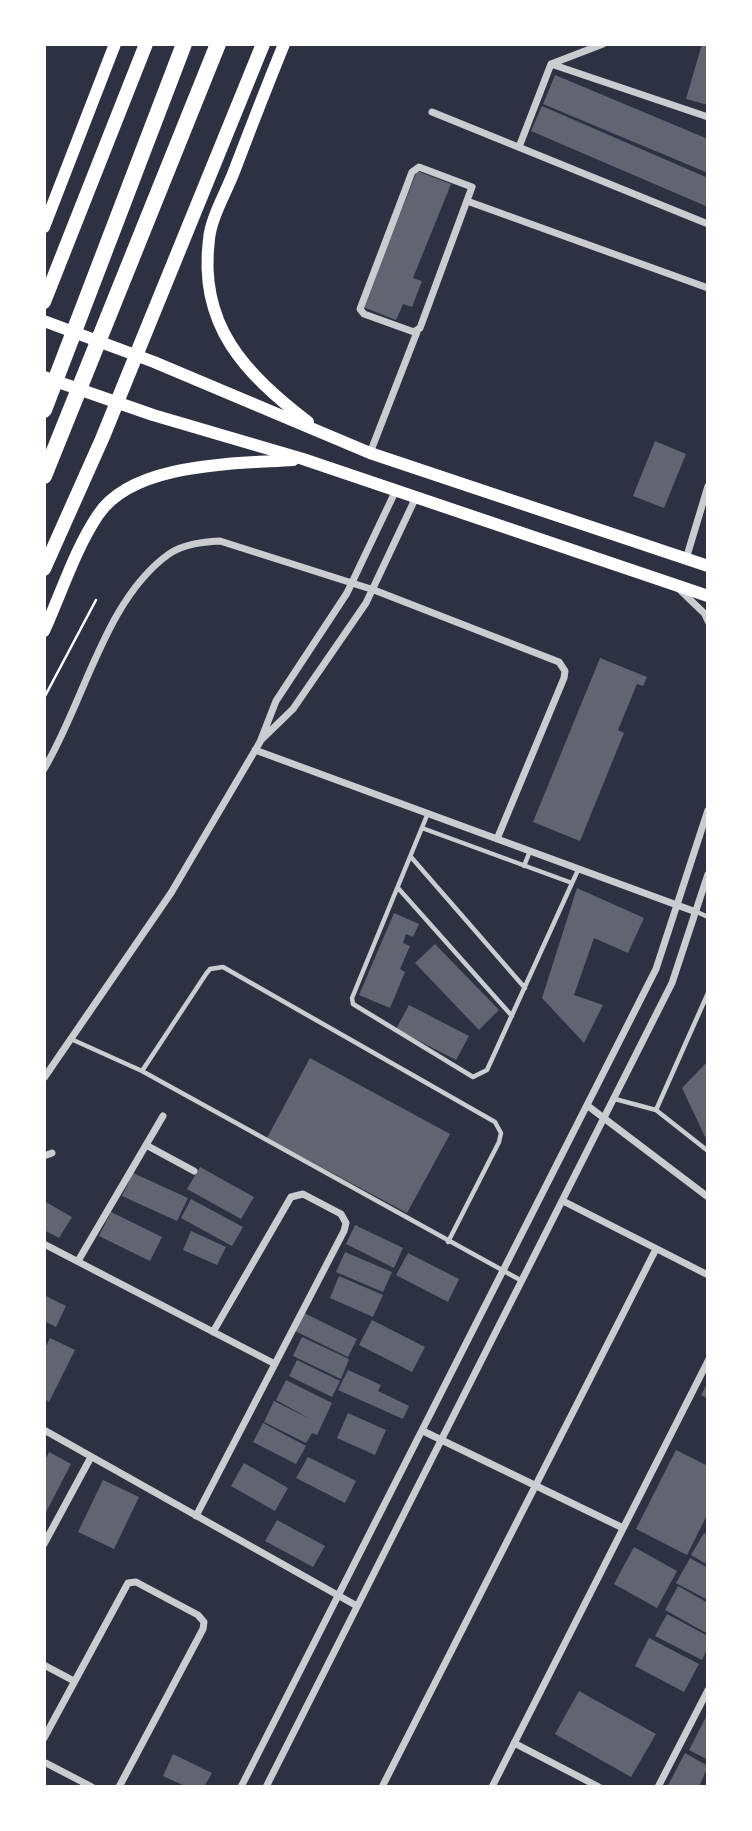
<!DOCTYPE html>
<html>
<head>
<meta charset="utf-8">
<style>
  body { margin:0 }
  #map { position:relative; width:752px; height:1831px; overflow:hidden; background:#2d3142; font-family:Poppins,sans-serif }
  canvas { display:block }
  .frame { position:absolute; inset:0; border:46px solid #fff; pointer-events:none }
</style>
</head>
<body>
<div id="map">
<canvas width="752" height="1831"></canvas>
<div class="frame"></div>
</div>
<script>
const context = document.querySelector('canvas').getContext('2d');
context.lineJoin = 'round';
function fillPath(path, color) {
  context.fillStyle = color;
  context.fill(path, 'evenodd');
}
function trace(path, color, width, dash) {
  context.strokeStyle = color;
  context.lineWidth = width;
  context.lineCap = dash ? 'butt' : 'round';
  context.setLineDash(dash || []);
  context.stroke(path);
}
fillPath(new Path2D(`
  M702,44H708V105L686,99Z
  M555,75L708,139V173L543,104Z
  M542,106L708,178V207L531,131Z
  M417,171L451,184L413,278L422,281L412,307L403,304L396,320L363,307Z
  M655,441L686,454L664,508L633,496Z
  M600,658L647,677L643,686L637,684L618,730L624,733L580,841L533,822Z
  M577,888L644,918L628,953L594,938L574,995L603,1005L584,1043L542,998Z
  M394,913L419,924L413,937L406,934L403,943L410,946L400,969L405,972L390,1008L359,995Z
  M435,944L499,1010L479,1030L415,963Z
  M409,1005L469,1036L456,1060L396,1029Z
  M310,1058L450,1134L407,1213L267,1138Z
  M708,1061V1143L682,1088Z
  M200,1167L254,1197L241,1219L187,1189Z
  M133,1173L188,1198L177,1221L122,1196Z
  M191,1199L243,1227L232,1246L181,1218Z
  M44,1201L72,1217L59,1238L44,1230Z
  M111,1212L162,1237L150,1261L99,1236Z
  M355,1225L403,1248L394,1268L346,1244Z
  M191,1231L226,1247L217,1265L183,1250Z
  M345,1252L392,1272L383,1292L336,1272Z
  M408,1253L459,1279L448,1302L396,1275Z
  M339,1276L383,1295L373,1317L330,1298Z
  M44,1295L66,1306L56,1327L44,1321Z
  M304,1313L357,1339L348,1357L295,1331Z
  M372,1320L425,1347L412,1372L359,1345Z
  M302,1337L349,1359L341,1379L293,1356Z
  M50,1338L75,1350L49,1402L44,1399V1350Z
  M297,1360L340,1381L332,1397L289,1376Z
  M348,1370L381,1385L378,1391L409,1406L403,1419L338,1390Z
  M286,1380L332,1403L317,1435L312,1433L306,1443L264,1422L274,1401L314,1421L276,1400Z
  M708,1382V1399L701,1395Z
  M348,1413L386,1430L375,1455L337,1438Z
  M263,1423L306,1446L296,1464L253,1442Z
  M676,1450L708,1466V1513L687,1555L636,1529Z
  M49,1452L71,1464L44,1516V1462Z
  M308,1457L356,1481L345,1503L296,1478Z
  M244,1463L288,1488L275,1511L231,1486Z
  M103,1480L139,1497L114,1549L78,1532Z
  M277,1520L325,1546L313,1567L265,1541Z
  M704,1533L708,1535V1565L691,1555Z
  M634,1547L677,1571L657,1608L614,1584Z
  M690,1558L708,1568V1600L676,1583Z
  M678,1586L708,1603V1634L665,1610Z
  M667,1614L708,1636V1648L702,1660L655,1636Z
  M649,1638L699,1664L684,1692L635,1666Z
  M579,1691L656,1734L631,1777L555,1734Z
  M708,1713V1760L689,1750Z
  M685,1753L708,1766L699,1787H667Z
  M173,1754L212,1773L204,1787H187L163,1776Z`), '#626471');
trace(new Path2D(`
  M44,698L96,600`), '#fff', 2.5);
trace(new Path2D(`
  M428,813L352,998L353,1004L473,1077L487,1070L578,870
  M422,828L572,883
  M411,857L525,988
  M524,866L530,851
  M398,888L512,1016
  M697,912L708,917
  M71,1039L142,1071L522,1281
  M142,1071L206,974L210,969L223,967L495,1122L501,1133L499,1142L448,1242
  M615,1099L656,1110L708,993
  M656,1110L708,1151`), '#caccd0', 4.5);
trace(new Path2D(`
  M551,64L708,117
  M432,112L708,224
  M519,147L551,64L603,44
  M419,167L472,187L420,328L414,332L364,314L360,309L412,172Z
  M467,201L708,288
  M370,453L417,332
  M686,559L708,486
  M679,589L705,614L708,621
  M261,740L293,709L366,603L416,497
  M255,750L696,912
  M44,769C84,703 105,599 169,554C183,544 203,542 220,541L374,590L559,662L565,671L564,678L497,839
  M44,1078L171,893L260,742L276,701L347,593L396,490
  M588,1106L708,1197
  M146,1145L194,1171
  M44,1156L52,1153
  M563,1201L708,1275
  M44,1244L275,1364
  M78,1261L163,1116
  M44,1430L357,1606
  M423,1431L623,1528
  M196,1516L344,1231L346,1223L341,1214L303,1194L291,1197L213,1332
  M44,1544L91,1457
  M44,1665L74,1681
  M44,1738L128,1583L136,1582L198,1615L204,1622L203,1629L119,1787
  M514,1743L599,1787
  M44,1762L92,1787
  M241,1787L656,969L708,810
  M266,1787L672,983L708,874
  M382,1787L656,1249
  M492,1787L708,1361
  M658,1787L708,1690`), '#caccd0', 7);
trace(new Path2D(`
  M284,44C267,86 251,127 235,169C227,191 211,217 209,239C198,326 245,373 308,422
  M44,227L115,44
  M44,321L154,362L370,453L708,566
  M44,377L153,415L303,459L708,596
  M44,631C61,594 75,549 98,515C133,462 236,464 293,460`), '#fff', 12);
trace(new Path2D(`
  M44,302L146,44
  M44,569L102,439L263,44`), '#fff', 14);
trace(new Path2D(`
  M44,410L184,44
  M44,476L218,44`), '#fff', 16);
</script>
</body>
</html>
